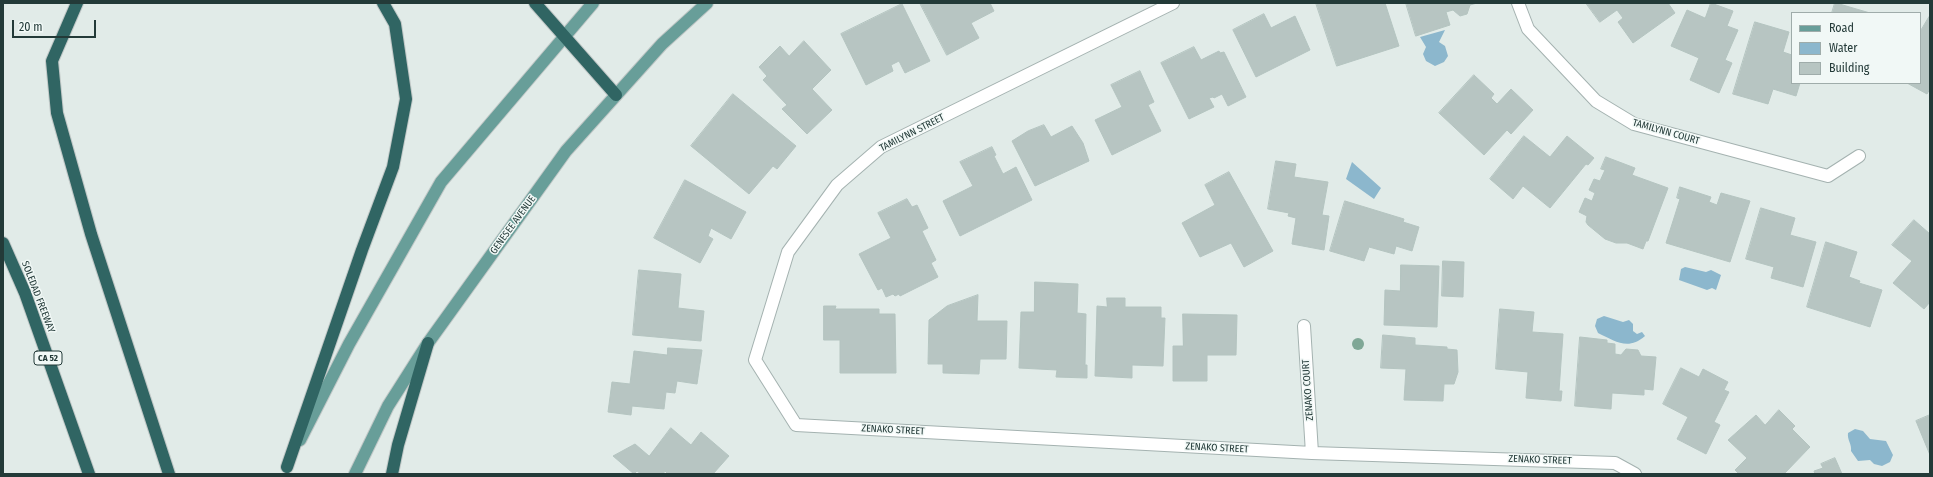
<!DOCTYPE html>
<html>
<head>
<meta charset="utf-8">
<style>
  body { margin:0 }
  #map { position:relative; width:1933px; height:477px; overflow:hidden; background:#e1ebe8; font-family:"Fira Sans Condensed",sans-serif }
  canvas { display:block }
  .frame { position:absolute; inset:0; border:4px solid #233a38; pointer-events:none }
  .legend { position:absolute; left:1791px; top:12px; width:130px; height:72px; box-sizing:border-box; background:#f1f8f6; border:1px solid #9facaa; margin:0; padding:5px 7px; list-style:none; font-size:12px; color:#233a38 }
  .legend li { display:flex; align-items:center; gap:8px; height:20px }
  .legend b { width:20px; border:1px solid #9facaa }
  .scale { position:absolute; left:12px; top:20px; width:84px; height:18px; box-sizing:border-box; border:2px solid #233a38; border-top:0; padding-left:5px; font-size:12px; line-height:14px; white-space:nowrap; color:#233a38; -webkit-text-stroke:3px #f1f8f6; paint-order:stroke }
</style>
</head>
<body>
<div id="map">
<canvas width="1933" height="477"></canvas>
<div class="frame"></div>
<ul class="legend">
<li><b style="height:5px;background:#689e99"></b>Road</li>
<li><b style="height:11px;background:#8cb7cd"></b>Water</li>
<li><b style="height:11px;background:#b7c5c2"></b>Building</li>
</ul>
<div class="scale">20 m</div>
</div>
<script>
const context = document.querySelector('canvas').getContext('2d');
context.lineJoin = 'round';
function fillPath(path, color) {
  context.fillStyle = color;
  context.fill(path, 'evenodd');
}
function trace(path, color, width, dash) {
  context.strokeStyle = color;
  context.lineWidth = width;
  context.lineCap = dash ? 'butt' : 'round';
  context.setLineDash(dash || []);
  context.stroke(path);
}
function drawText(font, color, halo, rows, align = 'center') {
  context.font = font + ' "Fira Sans Condensed",sans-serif';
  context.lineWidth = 3;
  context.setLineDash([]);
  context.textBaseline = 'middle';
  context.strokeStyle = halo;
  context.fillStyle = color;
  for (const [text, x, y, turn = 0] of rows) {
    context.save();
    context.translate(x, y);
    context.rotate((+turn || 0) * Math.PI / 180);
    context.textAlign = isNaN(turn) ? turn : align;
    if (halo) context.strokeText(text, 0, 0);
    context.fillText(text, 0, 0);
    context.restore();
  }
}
fillPath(new Path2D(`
  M1445,30L1439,42L1445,46L1448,56L1444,62L1435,66L1426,61L1423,54L1426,47L1420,37Z
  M1352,162L1381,188L1374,199L1346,179Z
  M1685,267L1706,272L1711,270L1721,275L1716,290L1712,288L1707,290L1679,280L1681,269Z
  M1604,316L1623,322L1629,320L1633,324V331L1637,334L1642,332L1645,336C1628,351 1615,341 1598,333L1595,326L1597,319Z
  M1855,429L1863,431L1870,439L1886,441L1893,455L1890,462L1882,466L1874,464L1870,460L1858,461L1851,451C1852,444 1847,440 1848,433Z`), '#8cb7cd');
const building = new Path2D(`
  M920,3H990L994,11L971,23L979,38L947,55Z
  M1316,3H1385L1399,46L1337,66Z
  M1406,3H1477L1470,5L1467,14L1460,16L1453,10L1446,12L1450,25L1416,36Z
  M1586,3H1668L1675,13L1633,43L1618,22L1623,18L1617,10L1600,22Z
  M1711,3L1733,11L1727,26L1738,30L1725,60L1732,63L1719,93L1690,80L1699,58L1671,46L1687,10L1705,18Z
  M1835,3H1836L1870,13H1832Z
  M902,4L930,61L905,73L899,61L891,65L893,71L866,85L841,34Z
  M1264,14L1271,28L1295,16L1310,50L1256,77L1233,30Z
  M1929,17L1930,89L1927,94L1907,83H1920V32Z
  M1755,22L1789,32L1783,52L1792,55V83H1800L1796,96L1773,89L1768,104L1733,94Z
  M804,41L831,70L812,89L832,110L807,134L782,109L787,105L763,80L767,76L759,67L780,46L789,56Z
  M1194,47L1201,60L1219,51L1220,53L1224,52L1246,97L1228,106L1222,94L1214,98L1213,97L1209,98L1214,107L1189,119L1161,63Z
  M1140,71L1154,102L1148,105L1161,131L1112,155L1095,120L1122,107L1111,85Z
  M1474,75L1494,94L1491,98L1497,104L1511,89L1533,110L1511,134L1507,130L1484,155L1439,113Z
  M733,94L796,146L777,169L773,166L749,194L691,146Z
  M1044,125L1051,137L1072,126L1083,143L1089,161L1035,186L1012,141L1028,131Z
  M1524,136L1550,157L1567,136L1594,158L1588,165L1586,164L1550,208L1523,186L1513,199L1490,179Z
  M992,147L996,155L994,156L1003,174L1016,167L1032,200L960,236L943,201L973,186L960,162Z
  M1606,157L1635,168L1632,175L1668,188L1648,241H1646L1643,249L1627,243H1616L1605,239L1588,225L1586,222L1587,216L1579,212L1585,198L1592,201L1595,193L1589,190L1594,179L1600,181L1605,170L1601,169Z
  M1276,161L1296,164L1294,177L1328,182L1322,215L1329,216L1324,250L1292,244L1296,218L1288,216L1289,213L1268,209Z
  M1229,172L1273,251L1244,267L1231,243L1200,257L1182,223L1215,205L1205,185Z
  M685,180L746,212L731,239L711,228L708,236L713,239L700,263L654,238Z
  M1680,187L1711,197L1709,202L1717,205L1721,193L1750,201L1730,262L1666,243L1680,199L1677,198Z
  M907,199L912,207L917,205L928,228L922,231L936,260L931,263L938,277L900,296L899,294L895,296L893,294L886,297L882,288L878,290L859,254L891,238L878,213Z
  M1345,201L1404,219L1403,222L1419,227L1412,251L1396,246L1394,254L1369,247L1364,261L1330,251Z
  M1761,208L1795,218L1790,235L1816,242L1803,287L1771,278L1774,267L1746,259Z
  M1914,220L1930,234V302L1924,309L1893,283L1912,261L1892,245Z
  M1826,242L1857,252L1849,277L1860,281L1859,283L1882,290L1870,327L1807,307Z
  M1443,261L1464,262L1463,297L1442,296Z
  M1401,265L1439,266L1437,327L1384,325L1385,290L1400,291Z
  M639,270L681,274L678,308L704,311L701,341L633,335Z
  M1035,282L1078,284L1077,313L1086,314L1085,365H1087V378L1056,377L1057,370L1019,368L1021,312H1034Z
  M978,295L977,321H1007L1006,359H980L979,374L943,373V364H928L929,320L947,306Z
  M1107,298H1125V307H1161V318H1165L1163,366L1132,365V378L1095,376L1097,306L1107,307Z
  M824,306H836L835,309H879V314H895L896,373H840V340H824Z
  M1500,309L1534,312L1532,332L1563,334L1559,391H1562L1561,401L1526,398L1528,372L1496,369Z
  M1183,314L1237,315L1236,355H1207V381H1173V346H1183Z
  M1383,335L1415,338V345L1447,347V349L1457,350L1458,372L1454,384H1444L1443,401L1404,400L1406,369L1381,368Z
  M1580,337L1607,340V343L1615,344V354L1621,355L1626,349L1638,350L1641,356L1656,357L1653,390L1644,389V395L1612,393L1611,409L1575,406Z
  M668,348L702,350L697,384L677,381L675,393L666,392L664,409L632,406L631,415L608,412L612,382L630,384L634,351L667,355Z
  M1681,368L1699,377L1703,369L1728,382L1724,390L1729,392L1714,422L1720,425L1706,454L1677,439L1688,417L1663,404Z
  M1779,410L1795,426L1792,429L1810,447L1784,474H1739L1735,470L1747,458L1728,440L1756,415L1765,425Z
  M1930,415V455L1916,421Z
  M671,428L691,445L701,432L729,456L713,474H668L665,471L663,474H641L637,471L634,474L613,456L635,444L649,456Z
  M1835,458L1842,474H1815L1814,471L1823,468L1821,464Z`);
fillPath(building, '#b7c5c2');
trace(building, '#b4c4c0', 1);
const minor = new Path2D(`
  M1173,3L881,147L837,185L788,252L755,360L796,425L1312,453L1615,463L1635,474
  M1518,3L1528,29L1596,101L1634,124L1828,176L1859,156
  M1304,326L1312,453`);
const primary = new Path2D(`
  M300,440L349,344L441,182L593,3
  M355,474L388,406L428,343L566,151L662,44L707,3`);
const motorway = new Path2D(`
  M77,3L52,61L57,113L91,234L169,474
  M535,3L616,95
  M3,243L25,293L89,474
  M287,467L362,250L393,167L406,99L395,24L383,3
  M392,474L398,445L428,343`);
trace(minor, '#a4b2b0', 14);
trace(primary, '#c1c8c7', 14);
trace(motorway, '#c1c8c7', 14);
trace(minor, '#fff', 12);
trace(primary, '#689e99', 12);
trace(motorway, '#306563', 12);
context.fillStyle = '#7fa796';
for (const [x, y] of [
  [1358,344]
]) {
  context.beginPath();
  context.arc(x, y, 6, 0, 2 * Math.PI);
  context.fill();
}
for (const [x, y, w] of [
  [48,358,28]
]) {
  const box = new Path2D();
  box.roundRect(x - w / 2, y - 7, w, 14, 3);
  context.fillStyle = '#f1f8f6';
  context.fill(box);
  trace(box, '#233a38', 1);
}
drawText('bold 9px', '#233a38', null, [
  ["CA 52",48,358]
]);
drawText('10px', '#233a38', '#f1f8f6', [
  ["TAMILYNN COURT",1666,132,16],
  ["TAMILYNN STREET",912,133,-27],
  ["GENESEE AVENUE",513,225,-54],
  ["SOLEDAD FREEWAY",38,297,69],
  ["ZENAKO COURT",1308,390,-94],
  ["ZENAKO STREET",893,430,3],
  ["ZENAKO STREET",1217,448,3],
  ["ZENAKO STREET",1540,460,2]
]);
</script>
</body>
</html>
